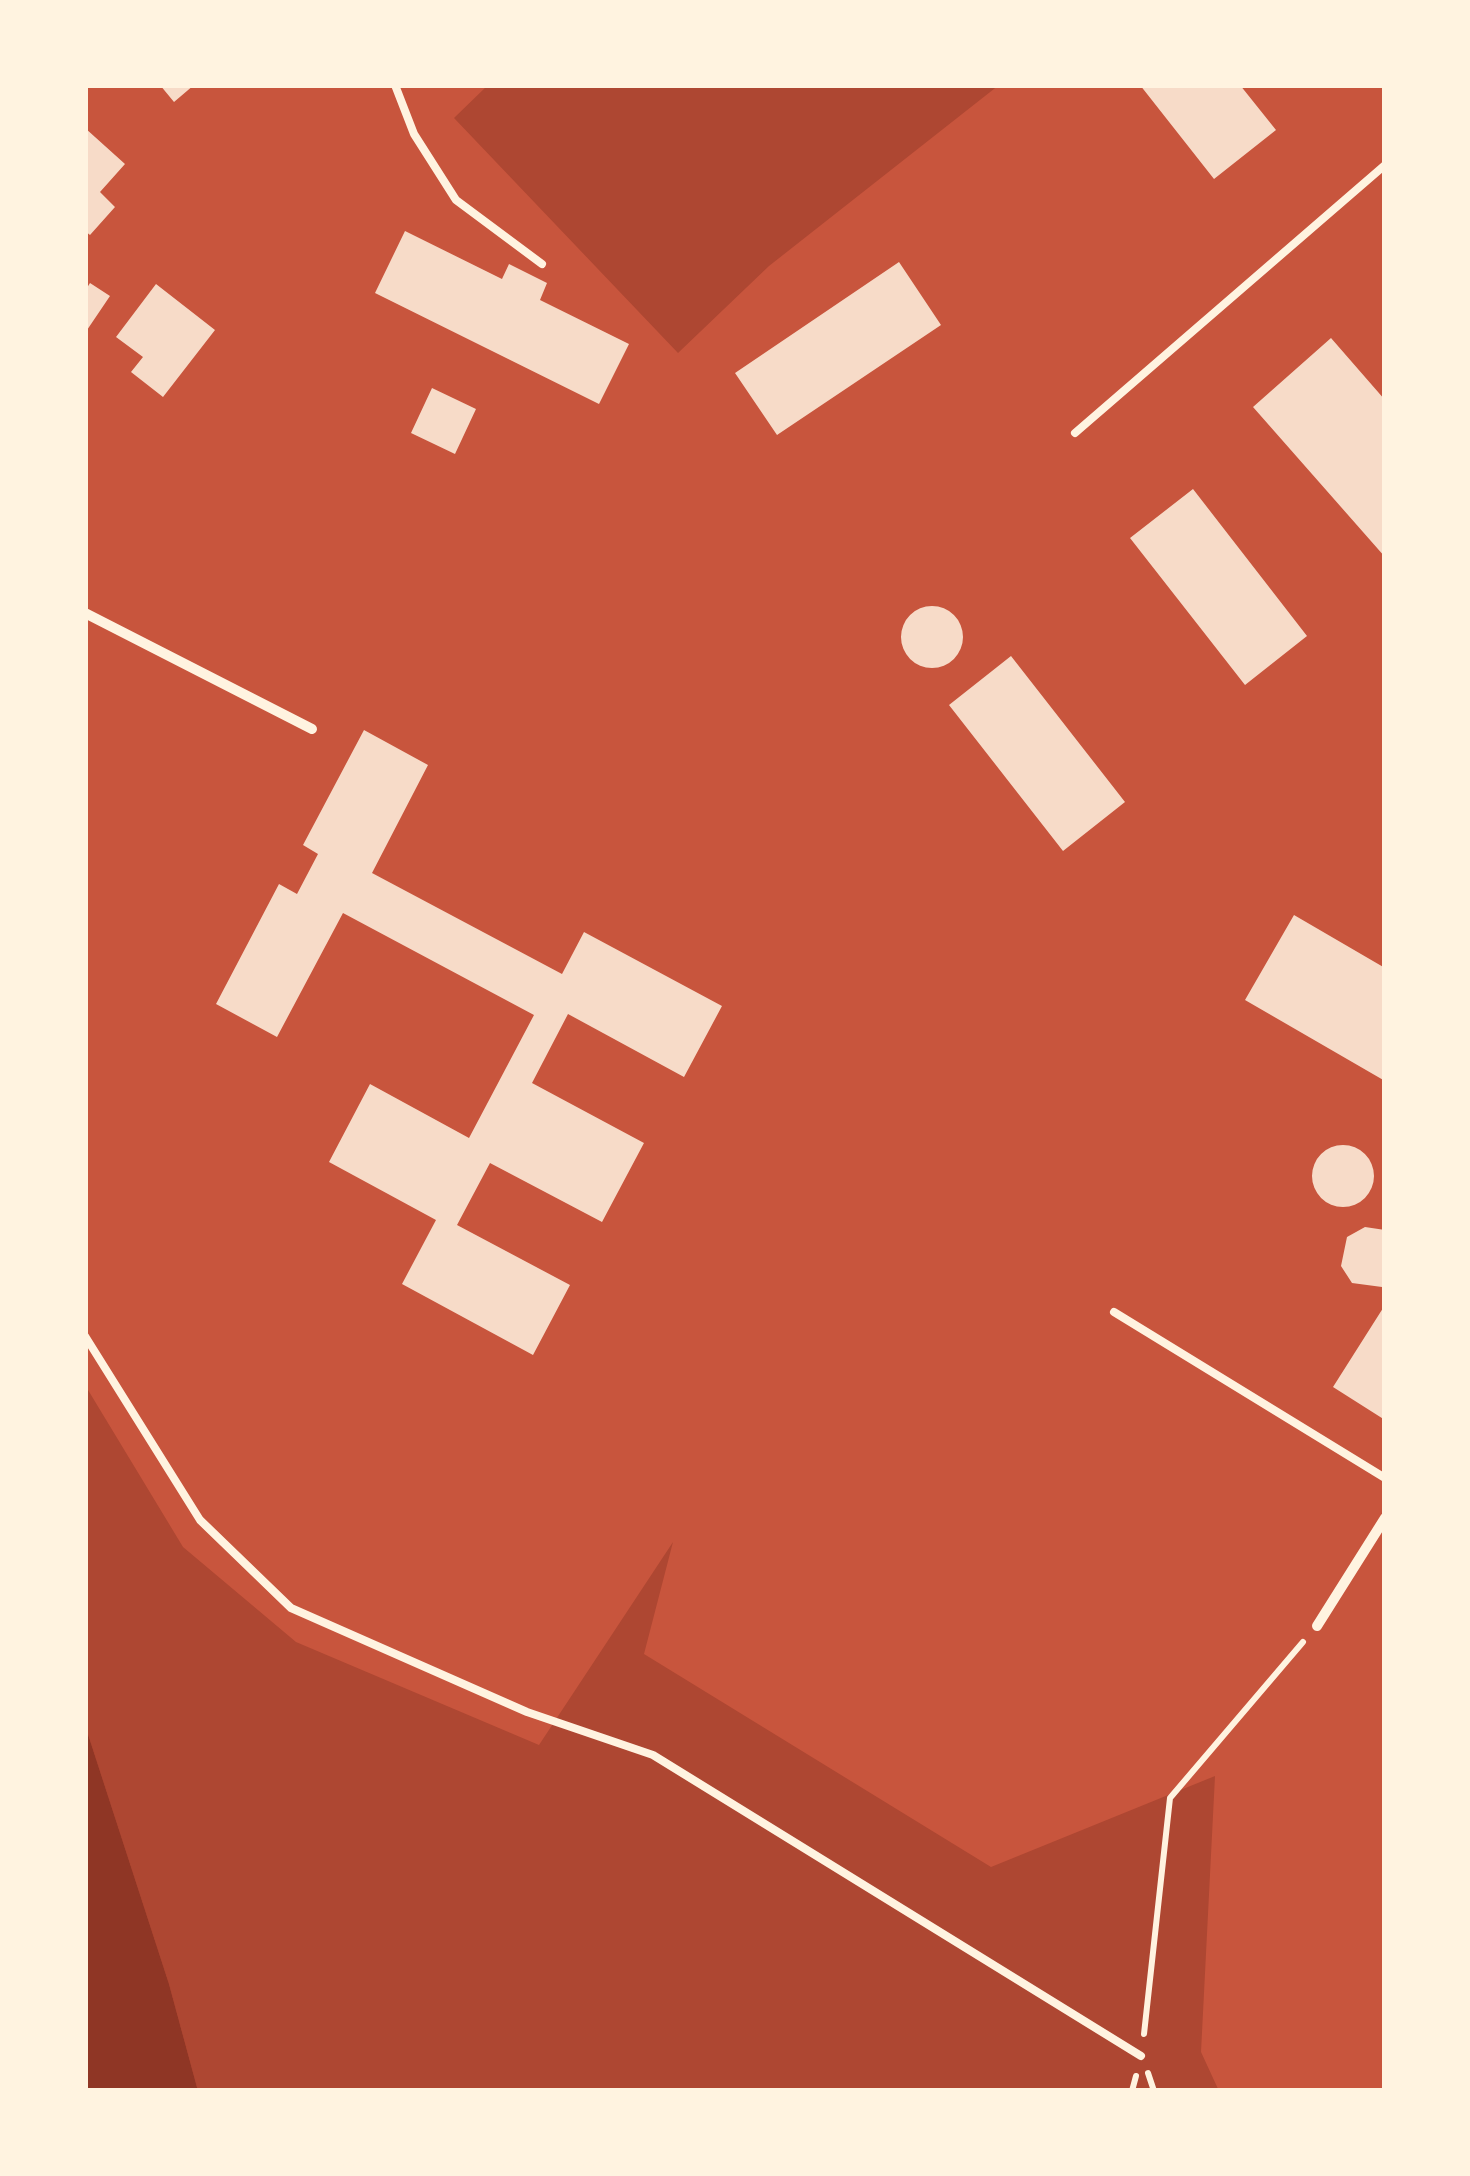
<!DOCTYPE html>
<html>
<head>
<meta charset="utf-8">
<style>
  body { margin:0 }
  #map { position:relative; width:1470px; height:2176px; overflow:hidden; background:#c8553d; font-family:"Alegreya Sans",sans-serif }
  canvas { display:block }
  .frame { position:absolute; inset:0; border:88px solid #fff3e0; pointer-events:none }
</style>
</head>
<body>
<div id="map">
<canvas width="1470" height="2176"></canvas>
<div class="frame"></div>
</div>
<script>
const context = document.querySelector('canvas').getContext('2d');
context.lineJoin = 'round';
function fillPath(path, color) {
  context.fillStyle = color;
  context.fill(path, 'evenodd');
}
function trace(path, color, width, dash) {
  context.strokeStyle = color;
  context.lineWidth = width;
  context.lineCap = dash ? 'butt' : 'round';
  context.setLineDash(dash || []);
  context.stroke(path);
}
fillPath(new Path2D(`
  M488,85H999L769,266L678,353L454,118Z
  M85,1385L183,1547L296,1642L539,1745L673,1542L644,1654L991,1867L1215,1776L1201,2052L1219,2091H198L169,1984L85,1725Z`), '#ae4732');
fillPath(new Path2D(`
  M85,1725L169,1984L198,2091H85Z`), '#8f3625');
fillPath(new Path2D(`
  M160,85H194L174,102Z
  M1140,85H1240L1276,130L1214,179Z
  M85,128L125,164L100,192L115,207L90,235L85,231Z
  M405,231L502,279L509,264L547,283L540,300L629,344L599,404L375,293Z
  M899,262L941,325L777,435L735,373Z
  M90,283L110,296L85,333V291Z
  M156,284L215,330L163,397L131,372L143,357L116,337Z
  M1331,338L1385,400V557L1253,407Z
  M432,388L476,409L455,454L411,433Z
  M1193,489L1307,636L1245,685L1130,538Z
  M901 637a31 31 0 1 1 62 0a31 31 0 1 1-62 0Z
  M1011,656L1125,802L1063,851L949,705Z
  M364,730L428,765L372,873L562,974L584,932L722,1006L684,1077L568,1014L532,1083L644,1143L602,1222L490,1163L457,1225L570,1285L533,1355L402,1284L436,1220L329,1162L370,1084L469,1138L534,1015L343,913L277,1037L216,1004L279,884L297,894L318,854L303,845Z
  M1294,915L1385,968V1081L1245,1000Z
  M1312 1176a31 31 0 1 1 62 0a31 31 0 1 1-62 0Z
  M1365,1227L1385,1230L1382,1287L1352,1283L1341,1266L1347,1237Z
  M1385,1305V1420L1333,1387Z`), '#f7dbc8');
trace(new Path2D(`
  M1144,2034L1170,1798L1303,1642
  M1148,2073L1154,2091
  M1132,2091L1136,2076`), '#fff3e0', 6);
trace(new Path2D(`
  M395,85L414,134L456,200L542,264
  M1075,433L1385,165
  M1114,1312L1385,1478
  M85,1336L200,1520L291,1608L527,1712L653,1755L1141,2056`), '#fff3e0', 8);
trace(new Path2D(`
  M85,613L312,729
  M1317,1626L1385,1518`), '#fff3e0', 10);
</script>
</body>
</html>
